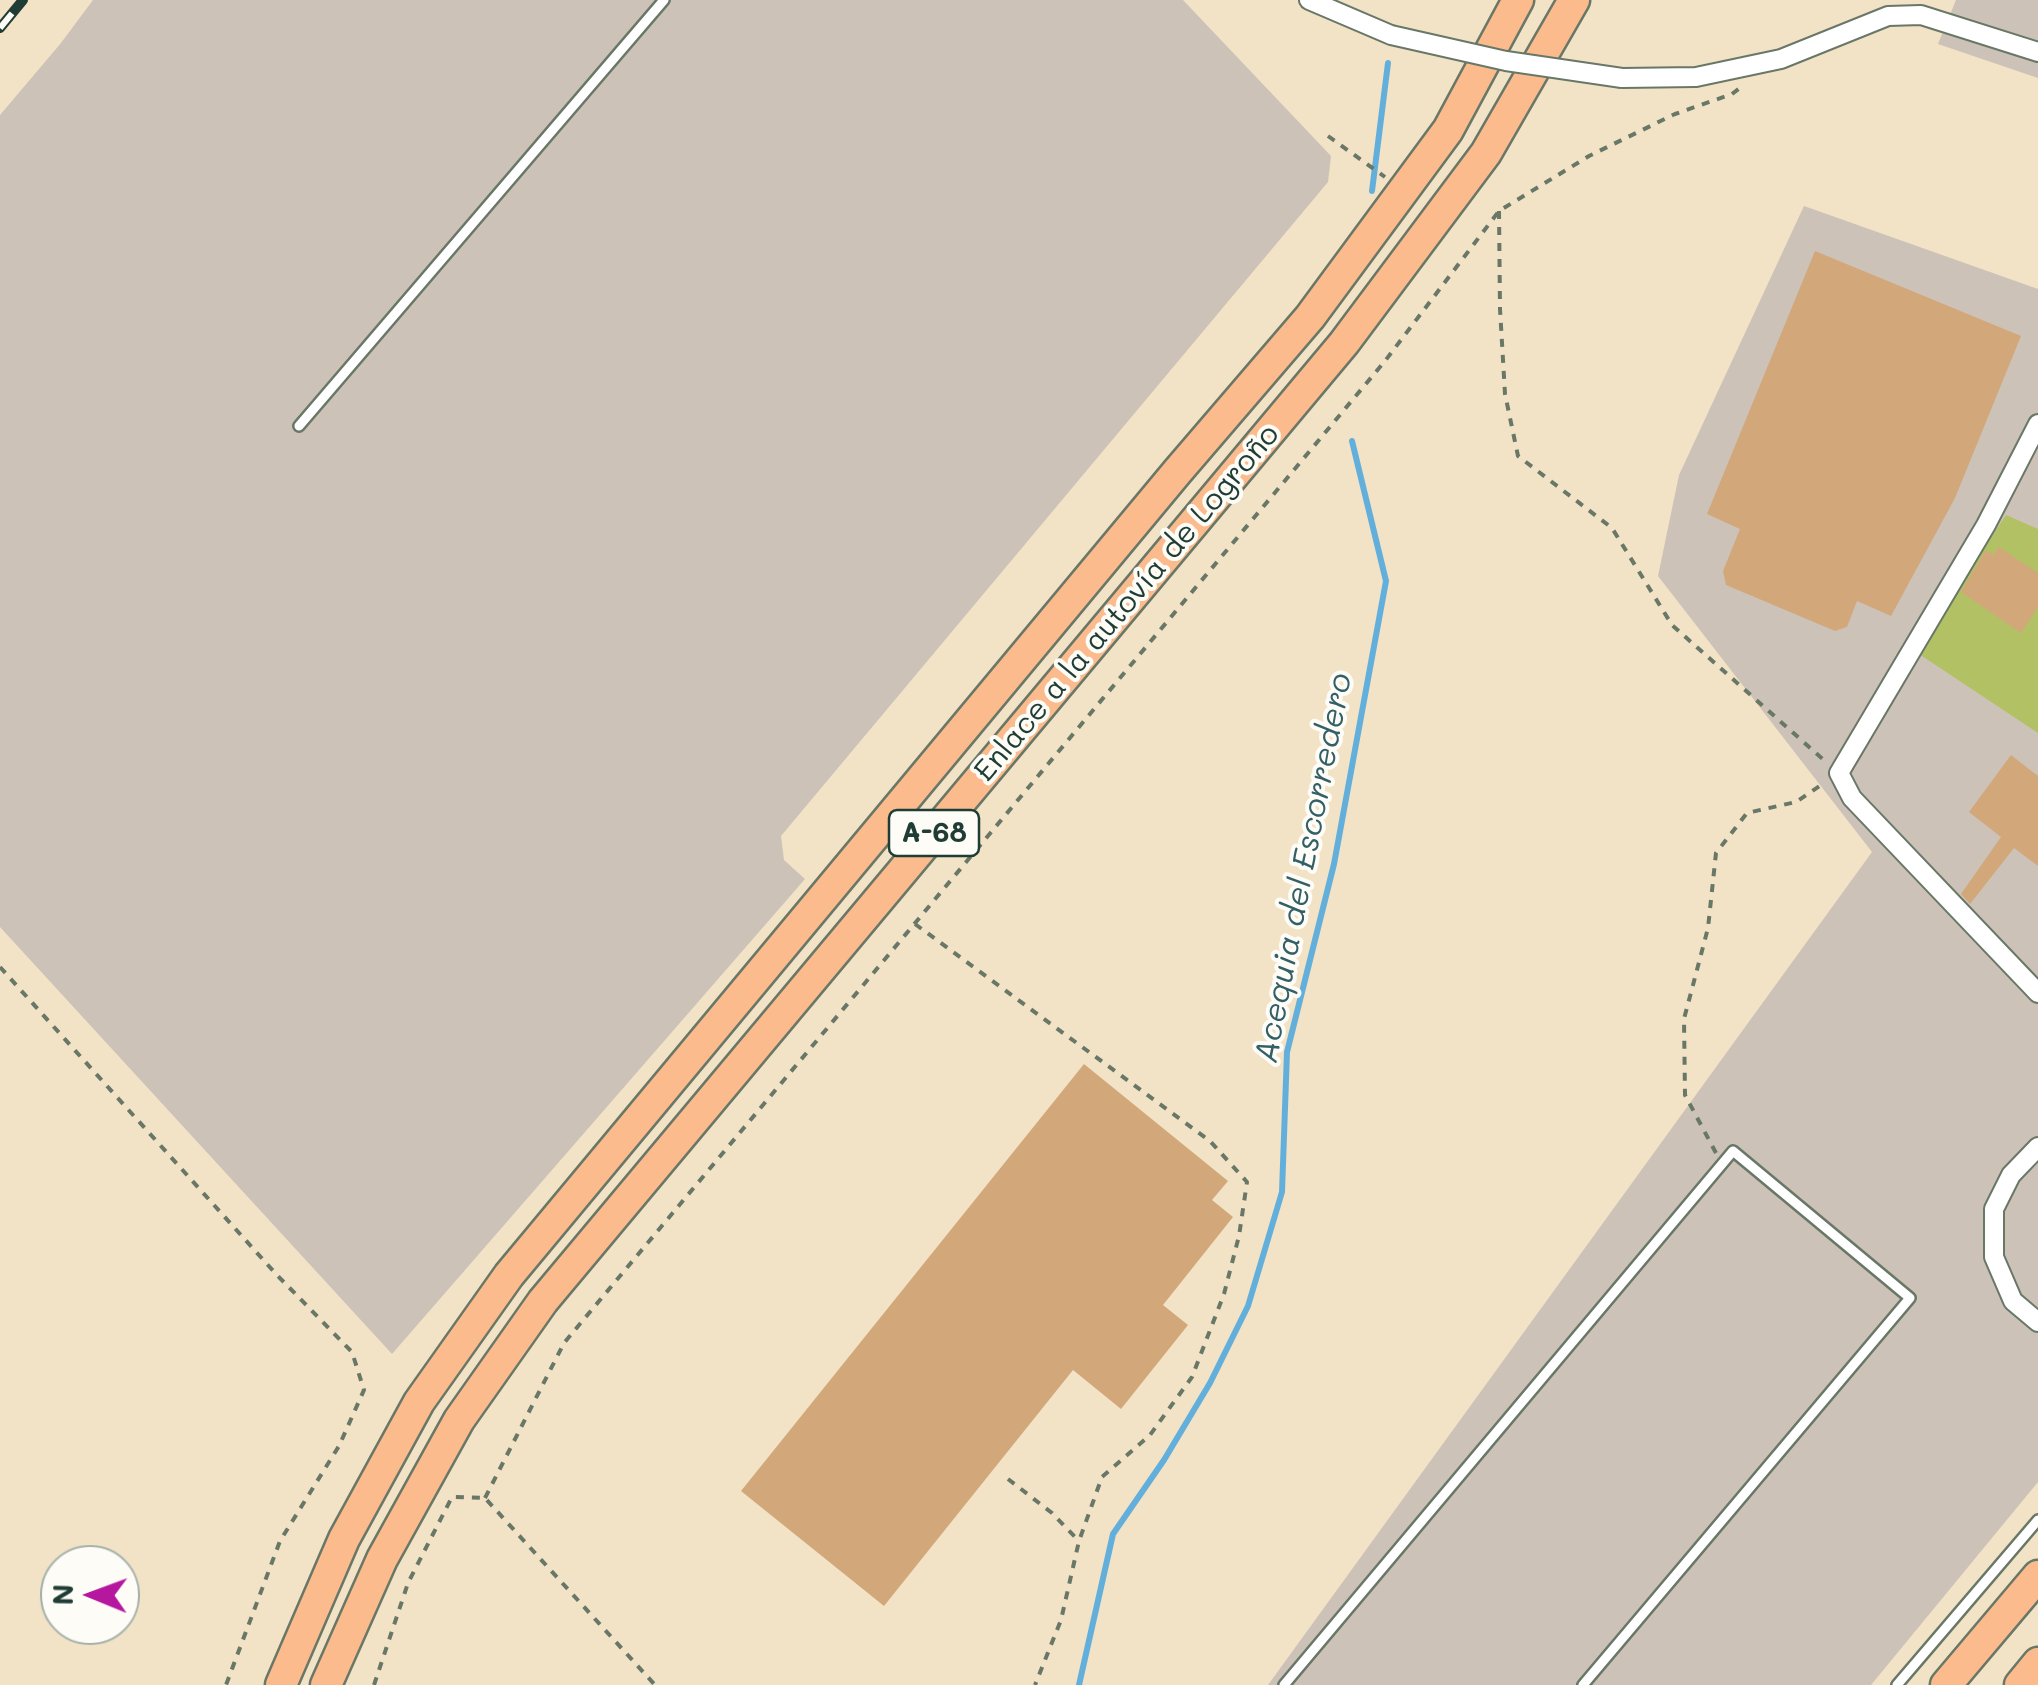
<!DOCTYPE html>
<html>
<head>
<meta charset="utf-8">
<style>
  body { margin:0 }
  #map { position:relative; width:2038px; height:1685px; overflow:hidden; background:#f2e2c6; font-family:Mali,sans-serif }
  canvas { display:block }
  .north { position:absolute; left:40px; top:1545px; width:100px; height:100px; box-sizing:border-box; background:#fdfcf7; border:2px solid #a4b0a9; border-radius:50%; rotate:271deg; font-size:28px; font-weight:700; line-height:40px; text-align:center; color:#1f3d34 }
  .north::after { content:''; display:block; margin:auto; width:35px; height:45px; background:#b5179e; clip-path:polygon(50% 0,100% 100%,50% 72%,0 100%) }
</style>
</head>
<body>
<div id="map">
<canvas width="2038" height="1685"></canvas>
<div class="north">N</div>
</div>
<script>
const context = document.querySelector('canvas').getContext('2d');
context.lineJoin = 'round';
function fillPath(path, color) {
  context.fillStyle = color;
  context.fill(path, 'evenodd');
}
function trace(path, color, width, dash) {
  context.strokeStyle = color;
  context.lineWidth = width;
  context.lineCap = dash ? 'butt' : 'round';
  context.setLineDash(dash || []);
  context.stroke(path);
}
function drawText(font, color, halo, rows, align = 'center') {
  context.font = font + ' Mali,sans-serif';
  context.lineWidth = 8;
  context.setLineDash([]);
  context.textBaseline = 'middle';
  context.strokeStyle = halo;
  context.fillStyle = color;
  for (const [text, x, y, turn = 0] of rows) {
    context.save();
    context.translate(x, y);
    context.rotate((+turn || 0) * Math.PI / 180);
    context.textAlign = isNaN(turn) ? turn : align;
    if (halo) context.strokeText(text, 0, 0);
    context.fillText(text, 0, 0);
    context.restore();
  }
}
fillPath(new Path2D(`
  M93,0H1183L1331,156L1328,182L781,836L784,860L805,879L392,1354L0,927V115L61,43Z
  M1956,0H2038V78L1938,44Z
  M1804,206L2038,289V1482L1871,1685H1268L1872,852L1658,576L1679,475Z`), '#ccc2b8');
fillPath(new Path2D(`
  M2006,515L2038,529V733L1916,652Z`), '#b2c163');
trace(new Path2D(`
  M1372,191L1388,63
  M1079,1685L1113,1534L1164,1460L1210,1383L1248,1306L1282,1192L1287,1052L1334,864L1386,581L1352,441`), '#63afdc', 6);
fillPath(new Path2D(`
  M1815,251L2021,336L1955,498L1891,616L1857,601L1847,627L1835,631L1726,585L1723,571L1740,529L1707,514Z
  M1999,547L2038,573V607L2021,633L1961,592L1986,550L1993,555Z
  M2011,755L2038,776V866L2014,848L1970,904L1961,894L2001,837L1969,812Z
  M1084,1064L1228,1181L1212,1200L1233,1217L1163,1305L1188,1325L1121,1409L1073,1370L884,1606L741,1491Z`), '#d2a87b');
const lane = new Path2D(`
  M299,426L664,0
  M1284,1685L1733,1151L1910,1298L1583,1685
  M1897,1685L2038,1520`);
const street = new Path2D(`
  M1309,0L1391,35
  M1622,78L1696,77L1781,59L1888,16L1921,15L2038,52
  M2038,424L1986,525L1839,773L1852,798L2038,993
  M2038,1147L2011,1175L1994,1209V1257L2013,1301L2038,1322`);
const highway = new Path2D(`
  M281,1685L344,1539L419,1402L509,1275L1177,472L1310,317L1448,130L1518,0
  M326,1685L382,1559L459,1420L543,1301L1344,343L1486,153L1574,0
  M1946,1685L2038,1576
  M2020,1685L2038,1663`);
trace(lane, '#697767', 14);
trace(street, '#697767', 22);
trace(highway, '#697767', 35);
trace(new Path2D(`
  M1328,136L1385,177
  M1499,211L1500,309L1505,394L1518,456L1612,528L1672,625L1826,762
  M915,924L1210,1141L1247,1182L1239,1236L1224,1294L1192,1377L1150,1435L1102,1477L1079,1541L1061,1620L1035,1685
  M0,967L276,1274L352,1352L364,1390L339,1446L280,1541L226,1685
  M1716,1153L1685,1095L1684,1019L1708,928L1716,853L1747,813L1796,802L1824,783
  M1008,1479L1052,1513L1079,1541
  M485,1498L564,1343L1385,361L1499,211L1589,156L1675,114L1732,94L1741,87
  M374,1685L408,1583L452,1497L485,1498L655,1685`), '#697767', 4, [8, 8]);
trace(lane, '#fff', 9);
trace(street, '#fff', 18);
trace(highway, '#fbbb8d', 30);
const rail = new Path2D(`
  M0,28L23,0`);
trace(rail, '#1f3d34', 10);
trace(rail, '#fdfcf7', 6, [19]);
const streetBridge = new Path2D(`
  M1391,35L1506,61L1622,78`);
trace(streetBridge, '#697767', 22, []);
trace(streetBridge, '#fff', 18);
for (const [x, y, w] of [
  [934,833,90]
]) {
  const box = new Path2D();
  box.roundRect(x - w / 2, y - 23, w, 46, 8);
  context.fillStyle = '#fdfcf7';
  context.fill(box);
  trace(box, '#1f3d34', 2.5);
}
drawText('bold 28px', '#1f3d34', null, [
  ["A-68",934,833]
]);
drawText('30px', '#1f3d34', '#fdfcf7', [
  ["Enlace a la autovía de Logroño",1127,603,-50]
]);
drawText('italic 32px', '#335f66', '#fdfcf7', [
  ["Acequia del Escorredero",1304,868,-79]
]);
</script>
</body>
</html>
